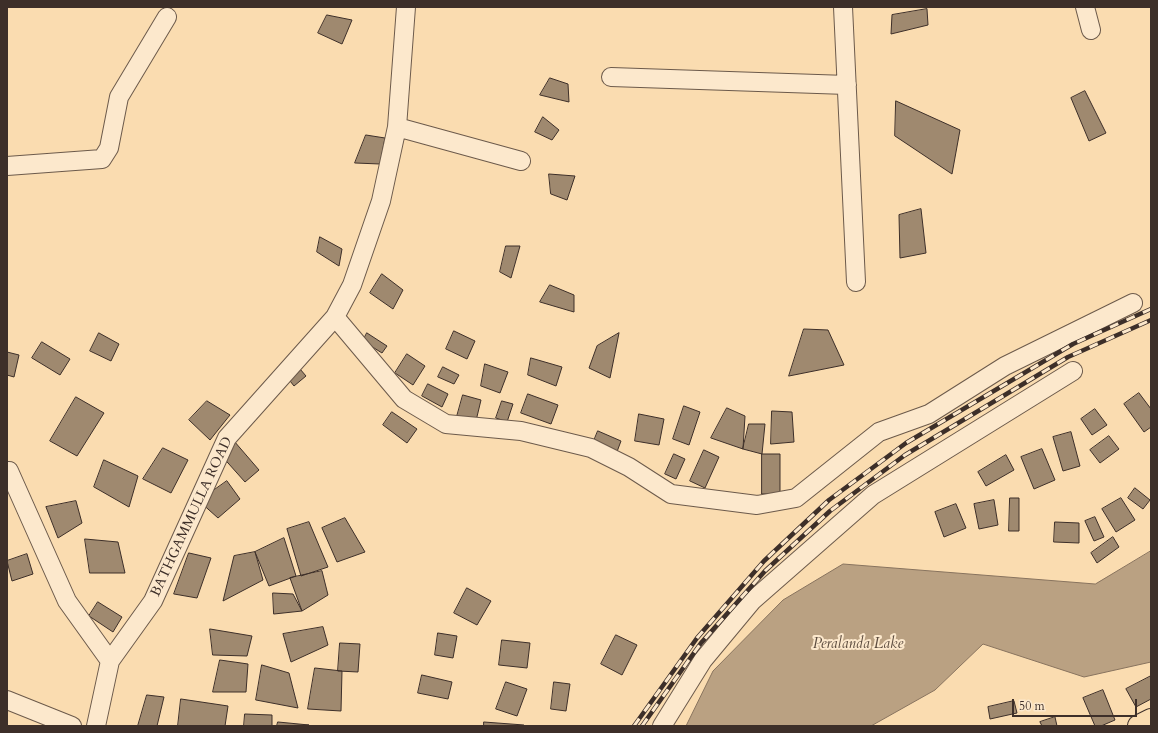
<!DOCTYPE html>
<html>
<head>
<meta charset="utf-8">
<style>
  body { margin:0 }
  #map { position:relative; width:1158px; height:733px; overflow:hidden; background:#fadcb0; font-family:Cardo,serif }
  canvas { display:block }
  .frame { position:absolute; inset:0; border:8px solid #3d2f29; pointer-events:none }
  .scale { position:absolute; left:1012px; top:699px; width:125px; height:18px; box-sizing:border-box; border:2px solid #3d2f29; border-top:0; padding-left:5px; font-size:12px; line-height:14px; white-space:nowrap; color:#3d2f29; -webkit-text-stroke:3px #fce8cc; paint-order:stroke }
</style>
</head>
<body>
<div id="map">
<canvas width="1158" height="733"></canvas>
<div class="frame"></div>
<div class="scale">50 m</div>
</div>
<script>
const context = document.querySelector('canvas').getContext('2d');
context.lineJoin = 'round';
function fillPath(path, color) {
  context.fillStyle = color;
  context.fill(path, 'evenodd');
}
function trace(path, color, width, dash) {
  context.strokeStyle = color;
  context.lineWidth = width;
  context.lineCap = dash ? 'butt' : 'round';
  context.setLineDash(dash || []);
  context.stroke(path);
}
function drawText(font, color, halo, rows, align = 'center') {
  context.font = font + ' Cardo,serif';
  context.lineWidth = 4;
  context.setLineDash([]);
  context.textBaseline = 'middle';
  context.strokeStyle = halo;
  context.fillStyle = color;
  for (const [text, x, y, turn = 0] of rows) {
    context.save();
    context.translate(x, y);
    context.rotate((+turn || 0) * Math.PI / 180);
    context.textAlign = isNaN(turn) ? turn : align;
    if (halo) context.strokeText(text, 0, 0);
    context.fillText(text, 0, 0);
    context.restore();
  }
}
const water = new Path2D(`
  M1151,551V662L1084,677L983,644L935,690L871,726H686L713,671L783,600L843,564L1095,584Z`);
fillPath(water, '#baa182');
trace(water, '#88735e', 1);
const building = new Path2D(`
  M927,9L928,25L891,34L892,15Z
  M327,15L352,20L342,44L318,33Z
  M550,78L568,84L569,102L540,95Z
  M1085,91L1106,133L1089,141L1071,98Z
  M896,101L960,130L952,174L895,136Z
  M543,117L559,130L552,140L535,132Z
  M366,135L385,138L380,164L355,163Z
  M549,174L575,176L567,200L551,194Z
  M921,209L926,253L900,258L899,215Z
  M320,237L342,249L339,266L317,252Z
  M506,246H520L511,278L500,272Z
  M382,274L403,290L393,309L370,293Z
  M550,285L574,295V312L540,302Z
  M804,329L828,330L844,365L789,376Z
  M454,331L475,341L467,359L446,349Z
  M99,333L119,344L111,361L90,351Z
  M367,333L387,346L382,353L363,341Z
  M619,333L610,378L589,368L597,346Z
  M42,342L70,359L60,375L32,358Z
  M7,352L19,355L14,377L7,375Z
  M407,354L425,366L413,385L395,373Z
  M531,358L562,367L556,386L528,375Z
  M294,362L306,376L294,386L283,372Z
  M485,364L508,372L500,393L481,386Z
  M443,367L459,375L454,384L438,377Z
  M428,384L448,394L442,407L422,396Z
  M1139,393L1151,409V427L1144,432L1124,404Z
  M528,394L558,405L551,424L521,413Z
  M463,395L481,400L475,425L456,420Z
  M76,397L104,413L77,456L50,441Z
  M207,401L230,415L210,440L189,420Z
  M502,401L513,404L507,422L496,418Z
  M684,406L700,412L689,445L673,439Z
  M727,408L745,416L743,449L711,438Z
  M1095,409L1107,425L1092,435L1081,419Z
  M772,411L792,412L794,442L771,444Z
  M392,412L417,429L407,443L383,425Z
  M639,414L664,419L659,445L635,441Z
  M749,424H765L762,454L743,449Z
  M598,431L621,441L615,457L591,448Z
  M1071,432L1080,466L1063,471L1053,437Z
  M1109,436L1119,449L1100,463L1090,450Z
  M234,441L259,470L245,482L220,454Z
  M163,448L188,460L171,493L143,479Z
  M1042,449L1055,480L1034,489L1021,457Z
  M704,450L719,457L705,488L690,481Z
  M674,454L685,459L676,479L665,474Z
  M762,454H780V494H762Z
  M1006,455L1014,470L986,486L978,472Z
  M104,460L138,476L129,507L94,487Z
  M227,481L240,499L218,518L199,501Z
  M1135,488L1150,500L1143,509L1128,498Z
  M1010,498H1019V531H1009Z
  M1121,498L1135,520L1116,532L1102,509Z
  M994,500L998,525L979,529L974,504Z
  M76,501L82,523L58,538L46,507Z
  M956,504L966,528L944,537L935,512Z
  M1095,517L1104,537L1094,541L1085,521Z
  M345,518L365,552L337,562L322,528Z
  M309,522L328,567L301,576L287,529Z
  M1055,522L1079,523V543L1054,542Z
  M1113,537L1119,547L1097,563L1091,553Z
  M284,538L296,576L269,586L255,552Z
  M85,539L118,542L125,573H90Z
  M255,552L263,580L223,601L234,556Z
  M189,553L211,558L197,598L174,594Z
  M27,554L33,574L12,581L7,561Z
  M322,571L328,595L302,611L290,578Z
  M467,588L491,601L477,625L454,613Z
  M273,593L293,594L302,611L274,614Z
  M98,602L122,617L113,632L89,616Z
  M323,627L328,645L291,662L283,634Z
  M210,629L252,636L247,656L213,655Z
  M438,633L457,636L453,658L435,655Z
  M616,635L637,645L622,675L601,664Z
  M502,640L530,643L527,668L499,665Z
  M340,643L360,644L358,672L338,671Z
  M220,660L248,664L246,692H213Z
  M262,665L289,673L298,708L256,700Z
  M315,668L342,671L341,711L308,709Z
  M422,675L452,682L448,699L418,693Z
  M1151,676V699L1136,707L1126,689Z
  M506,682L527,689L517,716L496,709Z
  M554,682L570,684L566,711L551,709Z
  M1103,690L1115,720L1101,726H1095L1083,698Z
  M147,695L164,697L157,726H138Z
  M181,699L228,706L225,726H178Z
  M1014,701L1017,713L990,719L988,707Z
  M245,714L272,715V726H244Z
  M1055,717L1057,726H1042L1040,722Z
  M278,722L309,725L277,726Z
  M484,722L524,725V726H484Z`);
fillPath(building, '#9f896f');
trace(building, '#3d2f29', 1);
const minor = new Path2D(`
  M843,7L856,282
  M1085,7L1091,30
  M611,77L847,85
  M397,127L521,161
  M7,166L102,159L109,148L119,97L167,17
  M335,317L404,399L446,424L521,431L591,448L629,467L671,494L757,505L796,498L879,432L929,414L1005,366L1133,303
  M7,471H9L67,601L110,661
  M7,700L72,726
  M96,726L110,661L153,601L227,438L335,317L352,285L381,201L397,127L406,7
  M662,726L703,660L752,601L873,495L1073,371`);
const major = new Path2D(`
  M1139,726L1151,720`);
trace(minor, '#6c5a4b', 20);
trace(major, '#3d2f29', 24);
trace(minor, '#fce8cc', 18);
trace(major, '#fadcb0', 22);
const rail = new Path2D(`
  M634,726L697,638L764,561L829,500L906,443L1073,344L1151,309
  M642,726L701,643L765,571L830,511L905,455L1068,357L1151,320`);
trace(rail, '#3d2f29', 4.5);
trace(rail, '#fce8cc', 3, [9]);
drawText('14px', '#3d2f29', '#fce8cc', [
  ["BATHGAMMULLA ROAD",192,517,-65]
]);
drawText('italic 15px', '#5c4c3f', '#fce8cc', [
  ["Peralanda Lake",858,645]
]);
</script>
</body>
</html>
